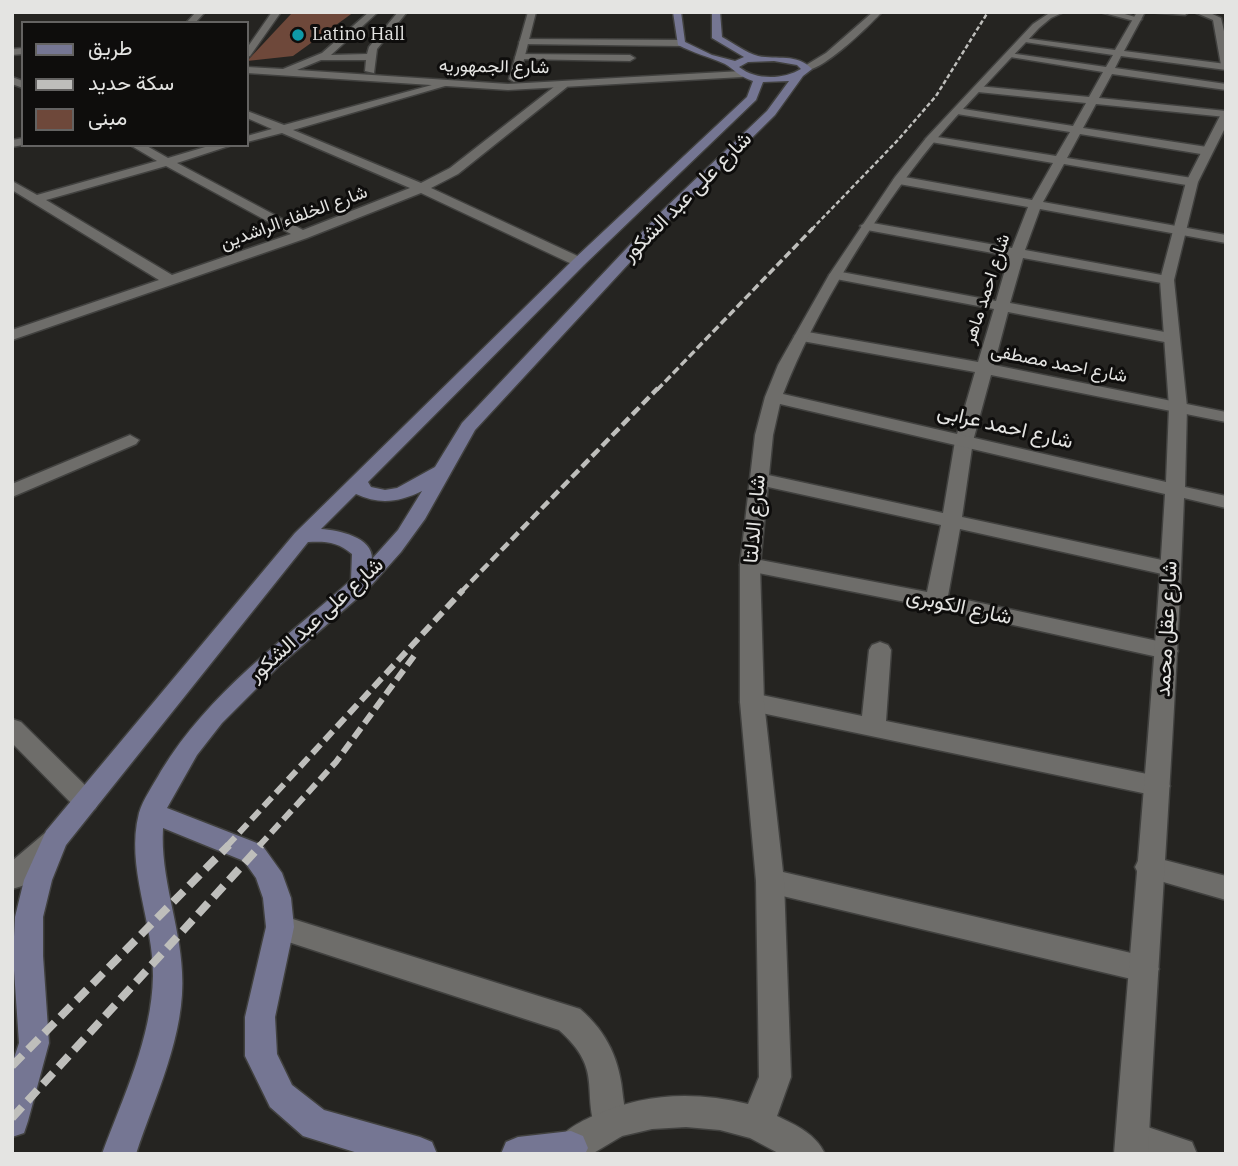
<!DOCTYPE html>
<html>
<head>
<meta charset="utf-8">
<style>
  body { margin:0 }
  #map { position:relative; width:1238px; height:1166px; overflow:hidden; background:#252421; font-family:"IBM Plex Serif",Vazirmatn,serif }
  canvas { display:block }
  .frame { position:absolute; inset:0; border:14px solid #e4e4e2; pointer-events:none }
  .legend { position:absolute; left:21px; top:21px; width:228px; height:126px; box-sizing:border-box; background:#0e0d0c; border:2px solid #646362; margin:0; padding:9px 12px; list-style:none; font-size:21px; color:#e4e4e2 }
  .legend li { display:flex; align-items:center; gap:14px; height:35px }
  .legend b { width:35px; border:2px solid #646362 }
</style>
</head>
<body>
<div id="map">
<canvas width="1238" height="1166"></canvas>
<div class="frame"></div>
<ul class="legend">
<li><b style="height:9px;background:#757693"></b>طريق</li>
<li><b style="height:9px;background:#bebebb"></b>سكة حديد</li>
<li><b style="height:19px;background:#6e483a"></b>مبنى</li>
</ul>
</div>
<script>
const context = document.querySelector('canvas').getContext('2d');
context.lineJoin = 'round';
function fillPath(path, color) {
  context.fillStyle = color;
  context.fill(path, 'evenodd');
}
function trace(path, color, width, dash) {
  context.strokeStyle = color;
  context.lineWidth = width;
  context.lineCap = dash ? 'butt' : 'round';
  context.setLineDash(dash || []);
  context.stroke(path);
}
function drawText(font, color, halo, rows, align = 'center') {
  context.font = font + ' "IBM Plex Serif",Vazirmatn,serif';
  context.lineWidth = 6;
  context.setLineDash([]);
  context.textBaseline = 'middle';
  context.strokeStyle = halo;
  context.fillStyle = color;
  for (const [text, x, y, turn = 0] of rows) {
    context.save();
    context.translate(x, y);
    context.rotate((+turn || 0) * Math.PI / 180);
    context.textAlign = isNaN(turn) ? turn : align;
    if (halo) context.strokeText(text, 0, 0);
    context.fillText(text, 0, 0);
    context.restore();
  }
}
fillPath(new Path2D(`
  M354,12L293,56L247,61L291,14Z`), '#6e483a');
const service = new Path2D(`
  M873,12H882C868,27 822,72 803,71V67L826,53Z
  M524,39L681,40L686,43L681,46L521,44L519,42Z
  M520,54L630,55L635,58L630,61L517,59L515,57Z
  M280,915L580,1009C608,1033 620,1061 623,1097C625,1111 627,1122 622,1136L610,1140L598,1136C580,1090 605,1071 559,1030L270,936L266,927L270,918Z`);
const minor = new Path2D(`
  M196,12H205L195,23H186Z
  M272,12H281L250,56L247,57V48Z
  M528,12H536L519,79L514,82L509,79Z
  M1137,12H1145L1124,51L1226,64V70L1121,56L1115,68L1226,84V90L1112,74L1099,98L1226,111V117L1096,104L1083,128L1207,147L1213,151L1207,155L1080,134L1067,158L1192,178L1198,182L1192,186L1064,164L1043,202L1226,235V243L1040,209L1025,250L1167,276L1174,280L1167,284L1023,258L1010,303L1170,333L1178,338L1170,343L1008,312L994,365L1226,412V422L991,375L973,441L962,517L1171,562L1178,564L1181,569L1178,574L1171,576L960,529L948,596L1167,643L1175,646L1178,651L1175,656L1167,659L936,608L743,570L740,565L743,560L750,558L927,592L941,525L759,485L750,479L759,473L943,513L955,441L975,372L802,341L794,336L802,331L978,362L994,309L836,279L829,275L836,271L996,301L1009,256L867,230L860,226L867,222L1012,248L1028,207L899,184L893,180L899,176L1032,200L1053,163L931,142L925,139L931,136L1056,156L1070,132L957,114L952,111L957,108L1073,126L1086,103L978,92L973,89L978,86L1089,97L1103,72L1004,56L1009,53L1106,67L1113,55L1018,41L1023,38L1115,50Z
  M12,77L23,81V88L12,84Z
  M443,82L452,84L293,130L421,183L450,168L559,83H567V87L458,174L431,188L584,259V265H574L421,193L307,238L12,340V330L159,280L12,190V181L37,195L157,161L130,145H145L168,158L212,145H232L177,163L303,230L410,188L282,133L247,142V136L272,129L247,118V111L284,125ZM166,166L291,234L172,275L46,200Z
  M130,435L139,440L136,444L12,497V484Z
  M880,642L888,645L891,650L886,721L1157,776L1166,779L1170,786L1166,793L1157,796L752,711L744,708L740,702L744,696L752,693L862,716L869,650L872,645Z
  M12,719L21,722L95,795L99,802L95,809L86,812L77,809L12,743Z
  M54,830L63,833L67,841L63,849L22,886L12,889V861L45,833Z
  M1149,856L1226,876V900L1139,875L1135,867L1139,859Z
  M770,869L1144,956L1154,960L1159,969L1154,978L1144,982L770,893L760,889L756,881L760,873Z
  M1133,1122L1192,1142L1197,1154H1129L1121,1151L1116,1139L1121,1127Z`);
const tertiary = new Path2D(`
  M369,12H378L331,55L367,54L369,47L398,12H407L377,49L374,73L365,71L366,60H321L297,70L508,84L742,71L747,74L742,77L508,90L247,73V67L283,69L322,53Z
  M1051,12H1064L1051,18L1039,28C1004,66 967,103 934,142C876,213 816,309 783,394L1166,482L1169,407L1160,280L1186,182L1221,114L1226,111V126L1198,182L1174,280L1187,407L1185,487L1226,496V508L1184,498C1176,717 1159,935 1148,1154H1114C1131,934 1152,714 1165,494L780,404L773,435L760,565L764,702L784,881L791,1077L777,1116C796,1125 816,1134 825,1154H780L750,1138L720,1130L686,1127L652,1129L622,1136L592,1154H548C556,1135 575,1124 593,1116C644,1093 694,1091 748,1104L759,1077L756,881L740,702V565L755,435L765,397L778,365L829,275L895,177L927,137L1033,24Z
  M1100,12H1118L1142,19L1138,22Z
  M1148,12H1189L1185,15Z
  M1194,12H1208L1221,18L1226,40V68L1221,65L1213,20Z
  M23,48V54L12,55V49Z
  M23,138V145L12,147V140Z`);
const secondary = new Path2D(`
  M673,12H681L685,42L712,55L735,61L744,57L712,38V12H720L722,37C732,42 746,53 758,56C777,60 797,53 812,69L803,76L775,115L670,219L475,430L425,519L401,552L368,589L280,665L222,723L197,755L167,808L262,845L282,873L291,898L294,927L275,1017L277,1054L292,1085L324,1110L420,1137L432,1142L437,1154H361L303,1136L270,1107L245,1056V1017L266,927L263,898L256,878L244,861L163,828C160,877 180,924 182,972C186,1034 155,1096 136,1154H102C123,1097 152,1038 153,976C154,922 125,867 139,813C143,799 154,784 161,771C209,692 283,641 351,580L352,554C338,542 326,541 308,542L66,845L52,880L43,917V956L49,1043L28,1121L24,1133L12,1137V1064L19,1043L13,956L15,917L24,880L46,831L295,533L574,259L747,97L753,81C739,77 734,69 725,64C710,57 693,53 678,45ZM774,61L797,65L801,69C783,80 755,80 739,67L748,62ZM789,81L767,111L660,213L462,423L435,467L397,488L385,490L371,487L368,482L584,265L756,100L763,82ZM422,491L398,530L372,559C373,537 338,530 321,529L356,494C379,505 400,502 422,491Z
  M571,1131L583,1136L588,1148L585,1154H501L506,1142L518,1137Z`);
trace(service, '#41413f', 3);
trace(minor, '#41413f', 3);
trace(tertiary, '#41413f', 3);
trace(secondary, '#41413f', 3);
fillPath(service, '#6e6d6a');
fillPath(minor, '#6e6d6a');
fillPath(tertiary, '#6e6d6a');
fillPath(secondary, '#757693');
trace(new Path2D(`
  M812,229L898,140L936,96L988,12`), '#bebebb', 2.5, [4.5, 2.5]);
trace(new Path2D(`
  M657,390L813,228`), '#bebebb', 3.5, [8, 3.5]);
trace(new Path2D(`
  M461,592L658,388`), '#bebebb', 4.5, [10, 4.5]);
trace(new Path2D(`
  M227,846L463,590
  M259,846L336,762L414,656`), '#bebebb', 6, [12, 6]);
trace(new Path2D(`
  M12,1066L229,845
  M12,1118L261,845`), '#bebebb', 8, [15, 8]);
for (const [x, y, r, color] of [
  [298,35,7,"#0f9aa8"]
]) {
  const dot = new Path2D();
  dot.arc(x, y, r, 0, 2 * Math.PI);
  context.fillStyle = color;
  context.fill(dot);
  trace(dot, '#0e0d0c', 2.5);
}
drawText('18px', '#e4e4e2', '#0e0d0c', [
  ["Latino Hall",312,35]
], 'left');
drawText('18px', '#e4e4e2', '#0e0d0c', [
  ["شارع الجمهوريه",494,67,1],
  ["شارع الخلفاء الراشدين",294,218,-20],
  ["شارع احمد ماهر",987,289,-72],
  ["شارع احمد مصطفى",1059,364,11]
]);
drawText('21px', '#e4e4e2', '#0e0d0c', [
  ["شارع على عبد الشكور",687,197,-45],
  ["شارع احمد عرابى",1005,427,13],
  ["شارع الدلتا",755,519,-85],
  ["شارع الكوبرى",959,607,12],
  ["شارع على عبد الشكور",316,620,-42],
  ["شارع عقل محمد",1167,629,-87]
]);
</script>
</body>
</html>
